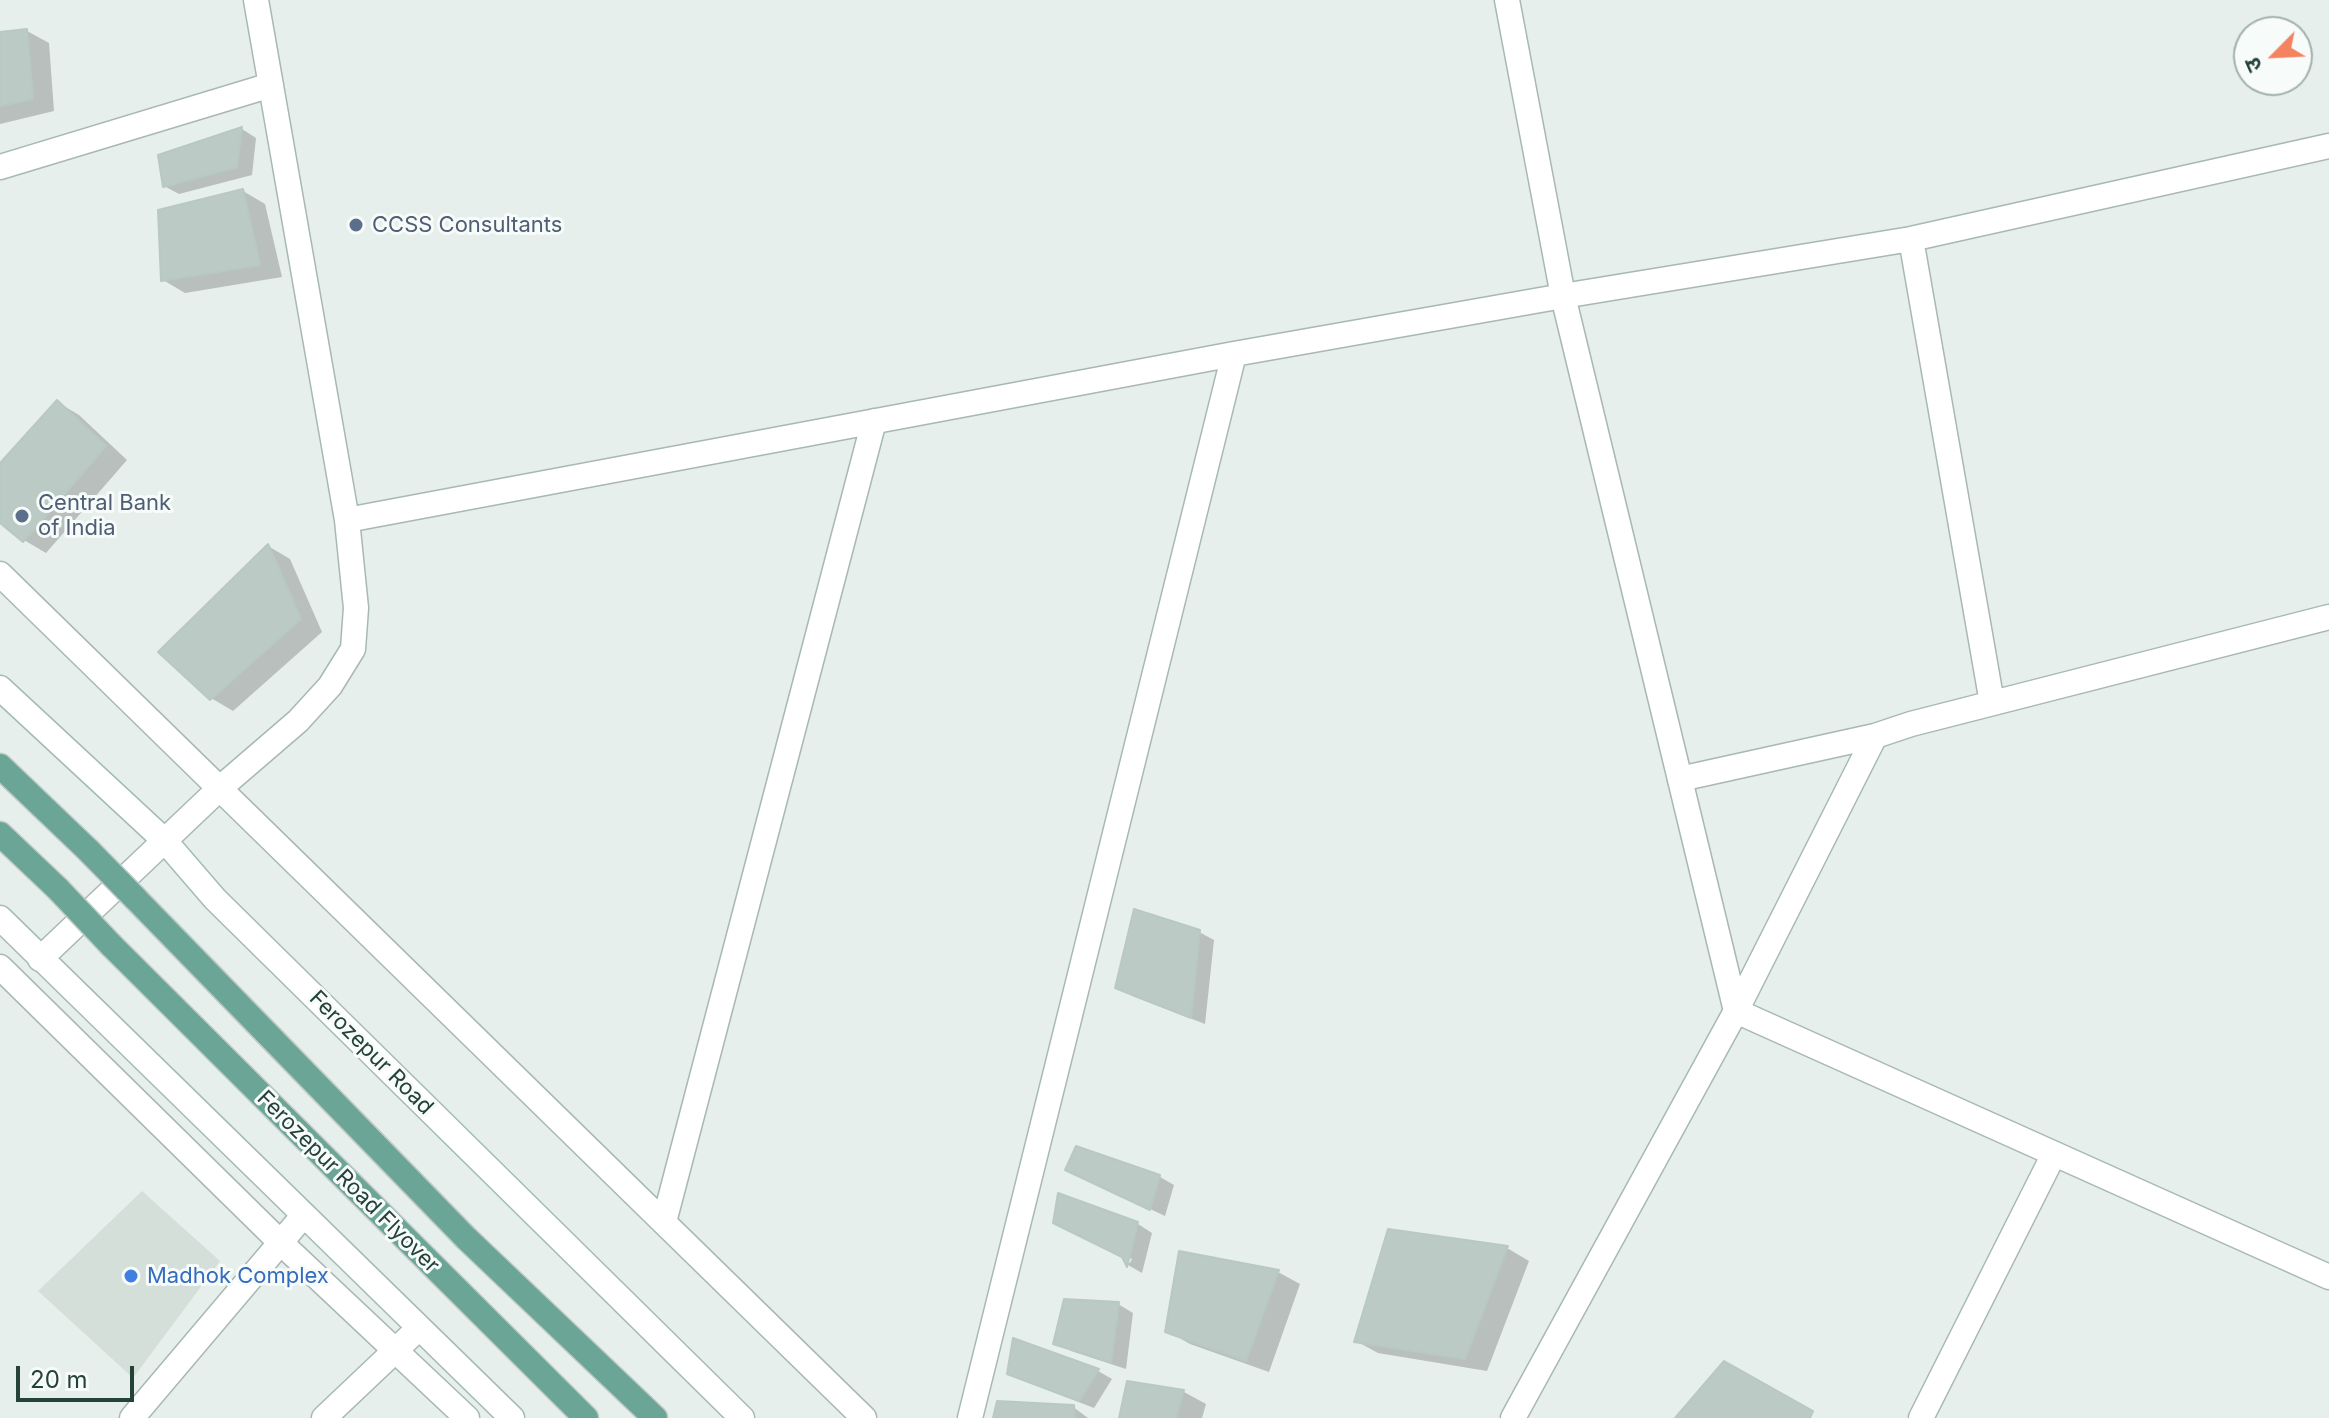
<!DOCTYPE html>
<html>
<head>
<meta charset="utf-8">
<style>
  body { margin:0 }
  #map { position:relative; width:2329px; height:1418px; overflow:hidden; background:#e6efeb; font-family:Inter,"Noto Sans Devanagari",sans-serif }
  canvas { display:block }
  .north { position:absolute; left:2233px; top:16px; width:80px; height:80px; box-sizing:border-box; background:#f7fbf9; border:2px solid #a3b1ad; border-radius:50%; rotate:246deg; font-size:22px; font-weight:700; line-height:32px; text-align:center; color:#24423a }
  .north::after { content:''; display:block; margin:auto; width:28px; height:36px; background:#f4845f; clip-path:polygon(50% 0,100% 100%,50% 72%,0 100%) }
  .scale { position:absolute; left:16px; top:1366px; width:118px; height:36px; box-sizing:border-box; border:4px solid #24423a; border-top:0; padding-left:10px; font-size:24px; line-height:28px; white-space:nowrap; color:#24423a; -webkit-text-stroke:6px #f7fbf9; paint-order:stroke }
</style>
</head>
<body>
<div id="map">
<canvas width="2329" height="1418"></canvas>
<div class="north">उ</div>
<div class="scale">20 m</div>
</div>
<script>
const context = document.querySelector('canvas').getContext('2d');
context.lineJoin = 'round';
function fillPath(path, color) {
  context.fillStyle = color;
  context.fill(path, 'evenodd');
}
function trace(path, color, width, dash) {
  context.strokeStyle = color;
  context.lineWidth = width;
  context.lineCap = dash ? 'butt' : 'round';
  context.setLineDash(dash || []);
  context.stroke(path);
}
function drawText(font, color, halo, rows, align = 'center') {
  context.font = font + ' Inter,sans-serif';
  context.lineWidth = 6;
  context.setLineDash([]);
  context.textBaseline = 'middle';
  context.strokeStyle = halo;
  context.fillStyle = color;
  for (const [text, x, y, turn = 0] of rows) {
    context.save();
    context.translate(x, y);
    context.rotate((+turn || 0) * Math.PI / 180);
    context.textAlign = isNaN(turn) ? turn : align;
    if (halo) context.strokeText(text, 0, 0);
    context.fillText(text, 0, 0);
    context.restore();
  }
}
fillPath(new Path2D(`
  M142,1191L220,1261L133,1378L38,1291Z`), '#d4dfda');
fillPath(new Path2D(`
  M27,31L49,43L54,111L0,124V34Z
  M242,129L256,138L252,175L179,194L164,186Z
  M243,191L265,204L282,277L185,293L163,280Z
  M57,402L79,415L127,460L46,553L24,540L0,520V466Z
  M268,546L290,559L322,632L233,711L211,698Z
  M1199,932L1214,940L1205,1024L1132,996L1117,987Z
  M1077,1149L1160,1177L1174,1185L1165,1216L1082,1177Z
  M1060,1196L1138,1224L1152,1233L1142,1273L1128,1265L1126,1261L1130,1263L1132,1259L1067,1228Z
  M1389,1231L1507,1248L1529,1261L1487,1371L1378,1353L1356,1341Z
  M1181,1253L1278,1272L1300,1284L1269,1372L1190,1344L1167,1331Z
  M1118,1304L1133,1313L1126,1369L1071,1351L1056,1343Z
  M1014,1340L1098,1371L1112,1379L1094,1408L1024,1381L1009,1373Z
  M1128,1384L1184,1392L1206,1404L1202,1418H1121Z
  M1073,1407L1088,1418H995Z`), '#0003');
const building = new Path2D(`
  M27,29L33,99L0,106V32Z
  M242,127L237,167L163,187L158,155Z
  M243,189L260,265L161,281L158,210Z
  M57,400L106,446L23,542L0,523V463Z
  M268,544L301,619L210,700L158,652Z
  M1134,909L1200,930L1191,1018L1115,988Z
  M1076,1146L1160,1175L1150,1210L1065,1170Z
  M1058,1193L1138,1222L1127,1267L1122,1257L1053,1223Z
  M1388,1229L1508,1246L1465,1359L1354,1342Z
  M1179,1251L1279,1270L1246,1361L1165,1332Z
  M1064,1299L1119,1302L1111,1362L1053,1344Z
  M1013,1338L1099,1369L1079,1401L1007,1374Z
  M1724,1361L1813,1411L1810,1418H1675Z
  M1127,1381L1184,1390L1176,1418H1119Z
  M997,1401L1074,1405L1075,1418H993Z`);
fillPath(building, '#bbcac4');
trace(building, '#b8c9c2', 2);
const minor = new Path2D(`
  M256,0L347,520L1234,354L1563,296L1911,239L2329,146
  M0,167L271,85
  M1911,239L1992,703
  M0,574L864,1418
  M1680,779L1875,736
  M40,959L219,789L298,721L330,686L353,649L356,608L347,520
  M0,967L280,1242L467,1418
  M664,1222L874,421
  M132,1418L303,1216
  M324,1418L419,1328
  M970,1418L1234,354
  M1513,1418L1736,1011L1875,736L1911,724L2329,617
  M1921,1418L2054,1154`);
const tertiary = new Path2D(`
  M1507,0L1563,296L1736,1011L2329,1277`);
const secondary = new Path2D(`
  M0,688L165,841L215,899L742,1418
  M0,918L512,1418`);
const primary = new Path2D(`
  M0,766L89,851
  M0,834L58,889
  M135,898L466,1238L655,1418
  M111,945L586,1418`);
trace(minor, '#a8b8b2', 27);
trace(tertiary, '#a8b8b2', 27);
trace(secondary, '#a4bbb3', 27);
trace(primary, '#c2cac8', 27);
trace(minor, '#fff', 24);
trace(tertiary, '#fff', 24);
trace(secondary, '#fff', 24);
trace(primary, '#6aa596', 24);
const primaryBridge = new Path2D(`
  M89,851L135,898
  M58,889L111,945`);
trace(primaryBridge, '#c2cac8', 27, []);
trace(primaryBridge, '#6aa596', 24);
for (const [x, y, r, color] of [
  [356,225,8,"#5c6f8a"],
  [22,516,8,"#5c6f8a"],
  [131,1276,8,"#3f7fe0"]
]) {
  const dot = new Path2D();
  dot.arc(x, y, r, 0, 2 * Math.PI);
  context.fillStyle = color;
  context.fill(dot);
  trace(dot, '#f7fbf9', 3);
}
drawText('22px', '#4e5e75', '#f7fbf9', [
  ["CCSS Consultants",372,225],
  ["Central Bank",38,503],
  ["of India",38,528]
], 'left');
drawText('22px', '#24423a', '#f7fbf9', [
  ["Ferozepur Road",371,1053,45],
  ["Ferozepur Road Flyover",348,1182,45]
]);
drawText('22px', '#366cbe', '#f7fbf9', [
  ["Madhok Complex",147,1276]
], 'left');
</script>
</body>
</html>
